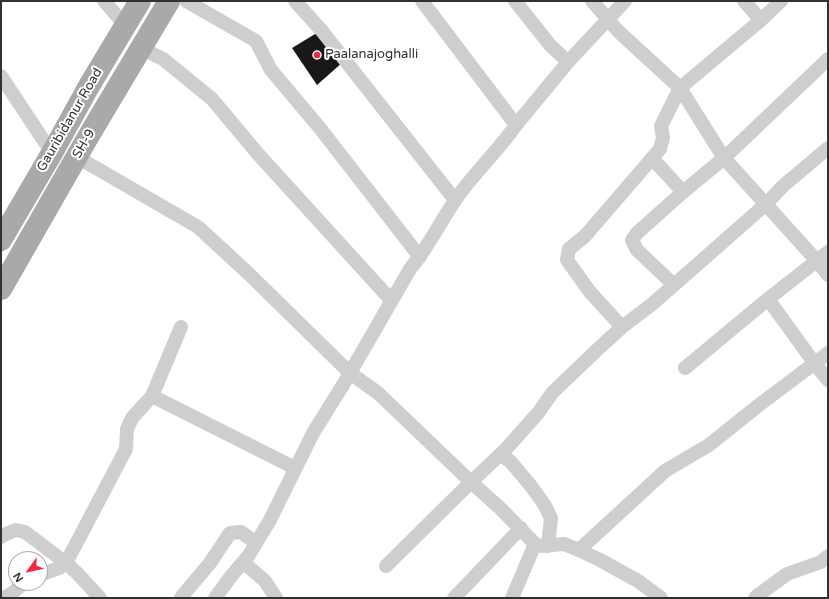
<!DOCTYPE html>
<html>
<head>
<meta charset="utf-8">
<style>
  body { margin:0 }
  #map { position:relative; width:829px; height:599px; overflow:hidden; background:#fff; font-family:"Varela Round",sans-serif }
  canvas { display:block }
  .frame { position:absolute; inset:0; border:2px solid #313131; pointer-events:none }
  .north { position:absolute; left:8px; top:551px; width:40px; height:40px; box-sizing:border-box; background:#fff; border:1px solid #adadad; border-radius:50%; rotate:237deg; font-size:11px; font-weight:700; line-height:16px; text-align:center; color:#313131 }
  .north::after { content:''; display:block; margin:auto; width:14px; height:18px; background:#f32842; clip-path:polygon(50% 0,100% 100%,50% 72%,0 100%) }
</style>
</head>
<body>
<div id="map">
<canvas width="829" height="599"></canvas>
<div class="frame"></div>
<div class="north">N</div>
</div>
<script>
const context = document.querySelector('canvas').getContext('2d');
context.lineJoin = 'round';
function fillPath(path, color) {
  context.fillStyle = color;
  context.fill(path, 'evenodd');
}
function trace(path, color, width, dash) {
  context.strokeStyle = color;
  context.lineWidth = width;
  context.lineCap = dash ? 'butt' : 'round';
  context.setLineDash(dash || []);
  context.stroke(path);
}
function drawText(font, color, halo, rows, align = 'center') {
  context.font = font + ' "Varela Round",sans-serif';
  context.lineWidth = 4;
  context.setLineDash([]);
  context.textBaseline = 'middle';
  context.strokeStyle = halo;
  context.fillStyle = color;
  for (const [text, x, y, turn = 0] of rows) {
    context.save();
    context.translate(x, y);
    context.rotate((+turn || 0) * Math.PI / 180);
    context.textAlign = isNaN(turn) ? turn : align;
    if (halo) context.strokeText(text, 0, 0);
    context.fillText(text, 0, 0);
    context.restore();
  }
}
fillPath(new Path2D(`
  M320,31L343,62L317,85L292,48Z`), '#181818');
trace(new Path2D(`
  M104,1L125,25
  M186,1L256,41L271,70L319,127L420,257
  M295,1L322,31L455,200
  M422,1L516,125
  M515,1L550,45L568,62
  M592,1L618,31L680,88L724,158L817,261L828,275
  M744,1L761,20
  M141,48L163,59L212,99L258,154L391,300
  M1,76L52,153
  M77,157L198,227L249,274L350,373L378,393L471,482L501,509L535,544L539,546L564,544L579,550L600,560L638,581L661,598
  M652,158L683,192
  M674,285L637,250L632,240L637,233L683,192L724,158L828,59
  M768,299L815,364L828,380
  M622,327L590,292L567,260L569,249L585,236L660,149L663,138L661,126L680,88L761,20L781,1
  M685,368L768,299L828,252
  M152,396L295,468
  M500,455L510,461L531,486L544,504L551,518L548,546
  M1,537L6,534L16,530L25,532L66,563L126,449L127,429L132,418L152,396L181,327
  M579,550L665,471L709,445L759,405L828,353
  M243,562L265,581L276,598
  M386,566L471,482L506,449L538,413L553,392L598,349L622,327L651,305L674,285L766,204L783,186L828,148
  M40,575L59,568L66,563L77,573L100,598
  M3,598L11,594L24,583
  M181,598L183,595L210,563L230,533L241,532L256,543
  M215,598L232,575L249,555L270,520L313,433L343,385L410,269C428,248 440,222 456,199C474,173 498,151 516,125L568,62L625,1
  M454,598L521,528
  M512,598L535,544
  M755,598L757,596L787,574L821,562L828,556`), '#cecece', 14);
trace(new Path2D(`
  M1,240L52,153L89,86L140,1
  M1,289L88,137L169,1`), '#a9a9a9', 22);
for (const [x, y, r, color] of [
  [317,55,4,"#f32842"]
]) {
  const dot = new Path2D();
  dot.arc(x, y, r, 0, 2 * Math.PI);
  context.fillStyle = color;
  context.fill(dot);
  trace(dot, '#fff', 1.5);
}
drawText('13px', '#313131', '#fff', [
  ["Paalanajoghalli",325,55]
], 'left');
drawText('13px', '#313131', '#fff', [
  ["Gauribidanur Road",70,120,-60],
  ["SH-9",84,144,-60]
]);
</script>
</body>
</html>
